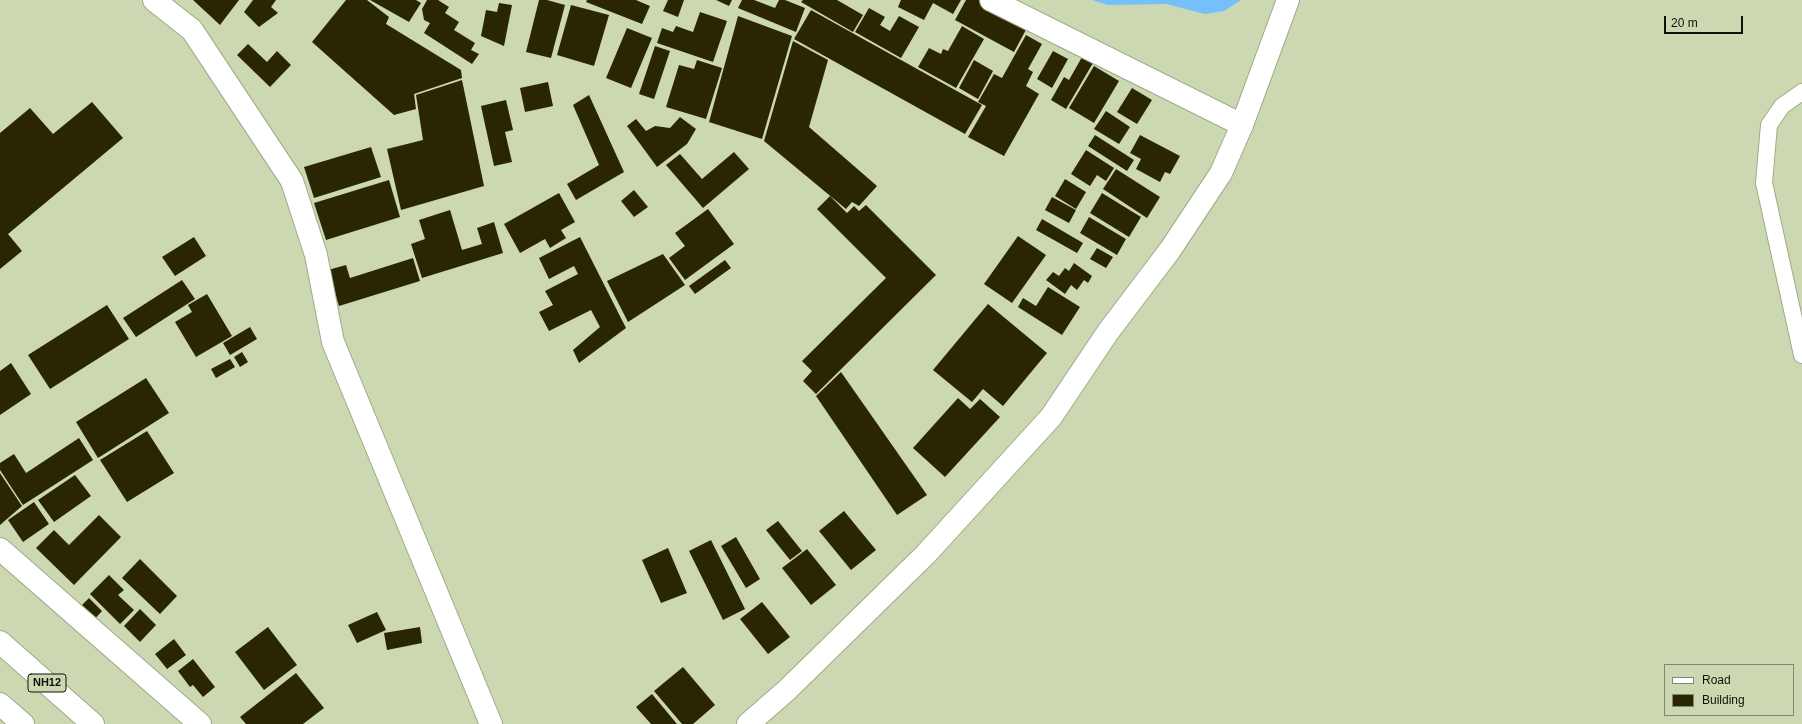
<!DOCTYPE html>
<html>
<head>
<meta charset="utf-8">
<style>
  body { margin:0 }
  #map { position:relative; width:1802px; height:724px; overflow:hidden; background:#cbd8b2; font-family:Arial,sans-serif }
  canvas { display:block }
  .legend { position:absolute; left:1664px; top:664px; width:130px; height:52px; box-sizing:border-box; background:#cbd8b2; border:1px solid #80896d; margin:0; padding:5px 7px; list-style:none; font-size:12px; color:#0f1306 }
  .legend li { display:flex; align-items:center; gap:8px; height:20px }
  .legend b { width:20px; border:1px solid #80896d }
  .scale { position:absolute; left:1664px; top:16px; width:79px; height:18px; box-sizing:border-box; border:2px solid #0f1306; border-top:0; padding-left:5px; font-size:12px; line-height:14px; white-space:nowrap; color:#0f1306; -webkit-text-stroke:3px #cbd8b2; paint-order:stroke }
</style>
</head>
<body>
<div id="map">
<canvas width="1802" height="724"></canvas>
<ul class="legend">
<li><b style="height:5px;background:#fff"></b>Road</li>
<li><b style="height:11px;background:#2a2502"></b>Building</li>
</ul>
<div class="scale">20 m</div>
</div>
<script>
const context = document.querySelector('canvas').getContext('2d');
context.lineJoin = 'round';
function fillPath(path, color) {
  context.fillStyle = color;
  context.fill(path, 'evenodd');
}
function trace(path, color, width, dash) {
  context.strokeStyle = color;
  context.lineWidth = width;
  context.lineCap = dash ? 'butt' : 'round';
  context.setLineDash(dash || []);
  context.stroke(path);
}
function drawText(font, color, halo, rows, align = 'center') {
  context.font = font + ' Arial,sans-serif';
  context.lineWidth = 4;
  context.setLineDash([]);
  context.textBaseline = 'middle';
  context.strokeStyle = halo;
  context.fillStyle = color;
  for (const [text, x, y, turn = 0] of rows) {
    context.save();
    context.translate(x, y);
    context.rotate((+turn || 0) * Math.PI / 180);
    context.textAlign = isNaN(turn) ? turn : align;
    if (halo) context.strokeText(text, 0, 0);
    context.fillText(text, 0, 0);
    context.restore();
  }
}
fillPath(new Path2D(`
  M1092,0H1241L1224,11L1205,14L1166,4L1108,5Z`), '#75c0f9');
fillPath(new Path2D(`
  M193,0H239L220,25Z
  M253,0H276L271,7L278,13L259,27L244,12Z
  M346,0H367L389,17L386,24L461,70L462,78L414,94L416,109L394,115L312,42Z
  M370,0H416L421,3L409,22Z
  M427,0H438L449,7L445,13L459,22L454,30L475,43L471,50L479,54L472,64L424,33L430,23L424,20L422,9Z
  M539,0H547L565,5L551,58L526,52Z
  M587,0H636L650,6L642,24L586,2Z
  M668,0H684L678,17L663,11Z
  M716,0H732L729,6Z
  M742,0H754L775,8L779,0H785L805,8L796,32L738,8Z
  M803,0H837L863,15L853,32L801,2Z
  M901,0H961L953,14L933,3L924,20L898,7Z
  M966,0H980L1028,26L1014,52L955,20Z
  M499,3L512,5L504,46L481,36L486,10L497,12Z
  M571,5L609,15L594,66L557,55Z
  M869,8L885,17L880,25L890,31L899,16L919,27L901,58L855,32Z
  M811,10L982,105L965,134L794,39Z
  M700,12L727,21L713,62L657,43L662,28L673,32L676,26L693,32Z
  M738,16L792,36L762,139L709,122Z
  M962,26L984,39L956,88L918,67L929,48L941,54L943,49L948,51Z
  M627,28L652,38L631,88L606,78Z
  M1026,35L1042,44L1028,69L1033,72L1026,86L1039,94L1004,156L968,137L986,106L978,102L994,74L1002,78Z
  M793,41L828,60L809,127L877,186L859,206L852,202L846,209L764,141Z
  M248,44L267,62L277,51L291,65L270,87L237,55Z
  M655,46L670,51L654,99L639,94Z
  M1053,51L1068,59L1052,88L1037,79Z
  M1082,57L1093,63L1066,109L1051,100L1064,77L1069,80Z
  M697,60L722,68L706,119L666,107L679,65L694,69Z
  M974,60L993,71L978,99L959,88Z
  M1094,66L1119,81L1094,123L1069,108Z
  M462,80L484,186L401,210L387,149L423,140L416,95Z
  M548,82L553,106L525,112L520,88Z
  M1132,88L1152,100L1137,124L1117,112Z
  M589,95L624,172L576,200L567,184L599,165L573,105Z
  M506,100L513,130L505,132L512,162L494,166L481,106Z
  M92,102L123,138L8,234L22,251L0,269V133L30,108L53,134Z
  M1106,111L1130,127L1119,144L1094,129Z
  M680,117L696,129L687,144L657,167L627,126L636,119L646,131L655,126L670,128Z
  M1095,135L1134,160L1127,171L1088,146Z
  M1140,135L1180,156L1170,174L1165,172L1160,182L1136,169L1141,159L1130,153Z
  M371,147L381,177L314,198L304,167Z
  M1086,150L1114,168L1106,181L1097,175L1090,186L1071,174Z
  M734,152L749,169L703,208L666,165L680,154L702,179Z
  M1116,169L1160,197L1147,218L1103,189Z
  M1065,179L1086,192L1076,209L1055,196Z
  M389,180L400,217L326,240L314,203Z
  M634,190L648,207L634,217L621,201Z
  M559,193L575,222L561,230L566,238L550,248L545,239L520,253L504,224Z
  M1102,193L1141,217L1129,237L1090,213Z
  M830,196L847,213L854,206L859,211L866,205L936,275L816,394L803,381L812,371L802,361L886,278L817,209Z
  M1052,197L1076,210L1069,223L1045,210Z
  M708,209L734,244L685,280L669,258L685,246L675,233Z
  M450,210L462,250L482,244L477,228L494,222L503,253L422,278L411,244L425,239L419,220Z
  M1089,217L1126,239L1117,255L1080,233Z
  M1042,219L1083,243L1077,253L1036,230Z
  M1018,236L1046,255L1012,303L984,284Z
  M194,237L206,256L175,276L162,257Z
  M580,237L626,328L579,363L573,350L600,327L591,310L549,331L539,312L553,305L545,291L578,274L574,266L549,279L539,258Z
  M1097,248L1113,257L1106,268L1090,259Z
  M663,254L685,285L628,322L607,281Z
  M413,258L420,281L339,306L328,270L346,265L350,278Z
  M725,260L731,268L695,294L689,286Z
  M1074,263L1092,276L1088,283L1084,280L1077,290L1071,285L1065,294L1046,280L1053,272L1059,276L1065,268L1069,271Z
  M182,280L195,299L136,337L123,318Z
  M1048,287L1080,307L1062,335L1018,307L1023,298L1036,306Z
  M207,294L232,336L196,357L175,322L192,312L188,305Z
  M988,304L1047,353L1003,406L983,389L972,402L933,370Z
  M107,305L129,339L50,389L28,355Z
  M250,327L257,339L230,355L223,343Z
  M242,352L248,362L240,367L234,357Z
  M230,359L235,367L216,378L211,369Z
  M11,363L31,394L0,415V371Z
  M841,372L927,495L897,515L816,396Z
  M146,378L169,413L98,458L76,422Z
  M958,398L970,409L980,399L1000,417L945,477L913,448Z
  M147,431L174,473L127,502L100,460Z
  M79,438L93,460L23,505L0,470V463L14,454L26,473Z
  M0,473L22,506L0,525Z
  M75,475L91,496L54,522L38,500Z
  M34,502L49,524L23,542L8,520Z
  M844,511L876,550L851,570L819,531Z
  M99,515L121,537L74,585L36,548L54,530L69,545Z
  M778,521L802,551L790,560L766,530Z
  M736,537L760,579L746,588L721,546Z
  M711,540L745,609L723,620L689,551Z
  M668,548L687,593L661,603L642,560Z
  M807,549L836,585L811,605L782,568Z
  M140,559L177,596L160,614L122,578Z
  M109,575L124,590L118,595L134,610L120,624L90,594Z
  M89,598L102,611L92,622L78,609Z
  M762,602L790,637L768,654L740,619Z
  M140,609L156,625L140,642L124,626Z
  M377,612L386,630L357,643L348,625Z
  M268,627L297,665L264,690L235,652Z
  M420,627L422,643L387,650L384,633Z
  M174,639L186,655L167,669L155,654Z
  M193,659L215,687L203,697L193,685L190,687L178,671Z
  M683,667L715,705L693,724H682L654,691Z
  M296,673L324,708L303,724H246L240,717Z
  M652,694L677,724H651L636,707Z`), '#2a2502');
const service = new Path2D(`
  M1802,92L1782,106L1769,125L1764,183L1802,355`);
const minor = new Path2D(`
  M154,0L192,30L292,181L316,255L333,342L491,724
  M991,0L1242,125`);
const tertiary = new Path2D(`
  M0,549L200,724
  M748,724L787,690L926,554L1051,417L1108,332L1170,250L1221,173L1242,125L1288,0`);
const trunk = new Path2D(`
  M0,642L93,724
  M0,704L23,724`);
trace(service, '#9fab86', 18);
trace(minor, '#9fab86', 24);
trace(tertiary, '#9fab86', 24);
trace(trunk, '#9fab86', 24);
trace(service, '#fff', 16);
trace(minor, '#fff', 22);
trace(tertiary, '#fff', 22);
trace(trunk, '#fff', 22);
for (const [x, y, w] of [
  [47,683,38]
]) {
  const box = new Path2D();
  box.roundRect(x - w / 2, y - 9, w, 18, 3);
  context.fillStyle = '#cbd8b2';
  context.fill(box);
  trace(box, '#0f1306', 1);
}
drawText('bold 11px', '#0f1306', null, [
  ["NH12",47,683]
]);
</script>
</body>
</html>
